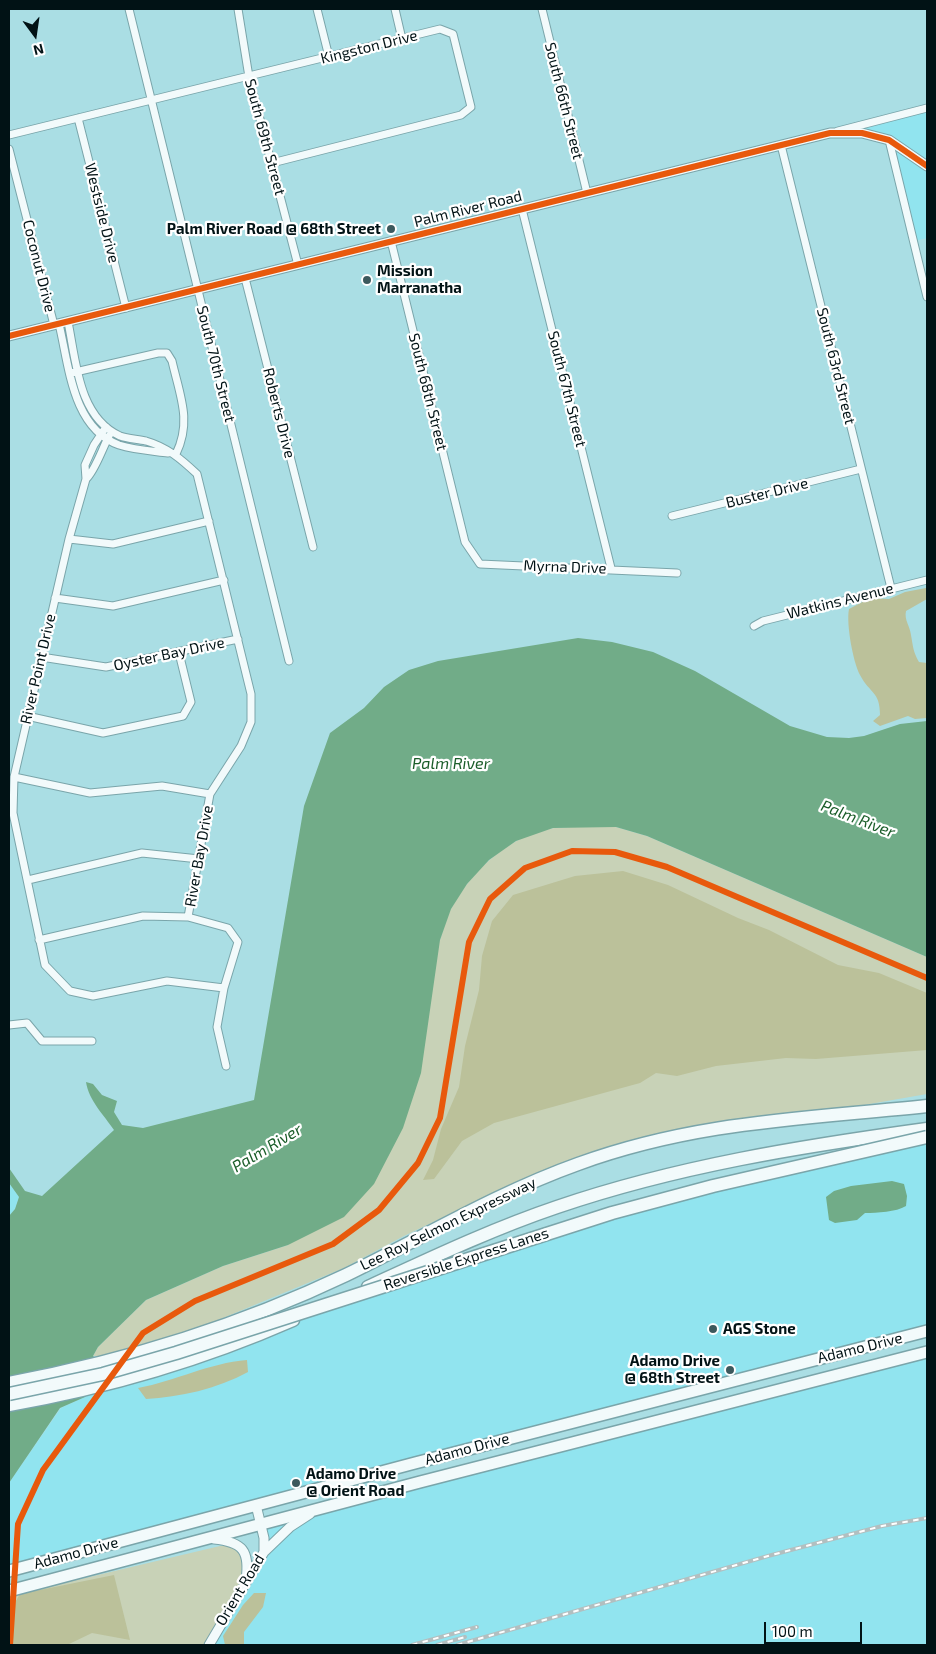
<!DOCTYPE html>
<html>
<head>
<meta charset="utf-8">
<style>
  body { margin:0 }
  #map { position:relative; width:936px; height:1654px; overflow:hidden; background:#aadee4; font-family:"Exo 2",sans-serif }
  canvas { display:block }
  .frame { position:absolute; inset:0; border:10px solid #011215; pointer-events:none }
  .north { position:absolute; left:10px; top:10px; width:50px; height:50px; -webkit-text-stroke:4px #fff; paint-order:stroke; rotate:166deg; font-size:14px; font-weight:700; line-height:20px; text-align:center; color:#011215 }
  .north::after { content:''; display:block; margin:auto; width:18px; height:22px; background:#011215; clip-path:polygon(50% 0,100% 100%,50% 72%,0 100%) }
  .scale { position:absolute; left:764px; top:1622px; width:98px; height:22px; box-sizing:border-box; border:2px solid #011215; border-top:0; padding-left:6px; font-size:15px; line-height:18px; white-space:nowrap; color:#011215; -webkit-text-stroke:4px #fff; paint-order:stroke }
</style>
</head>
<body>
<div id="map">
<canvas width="936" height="1654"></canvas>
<div class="frame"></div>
<div class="north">N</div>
<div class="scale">100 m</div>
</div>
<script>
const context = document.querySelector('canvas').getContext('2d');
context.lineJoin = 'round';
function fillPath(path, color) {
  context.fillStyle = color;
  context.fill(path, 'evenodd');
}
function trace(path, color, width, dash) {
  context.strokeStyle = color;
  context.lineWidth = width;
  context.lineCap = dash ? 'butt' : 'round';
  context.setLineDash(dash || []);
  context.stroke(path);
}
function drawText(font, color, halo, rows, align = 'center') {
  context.font = font + ' "Exo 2",sans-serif';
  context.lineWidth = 4.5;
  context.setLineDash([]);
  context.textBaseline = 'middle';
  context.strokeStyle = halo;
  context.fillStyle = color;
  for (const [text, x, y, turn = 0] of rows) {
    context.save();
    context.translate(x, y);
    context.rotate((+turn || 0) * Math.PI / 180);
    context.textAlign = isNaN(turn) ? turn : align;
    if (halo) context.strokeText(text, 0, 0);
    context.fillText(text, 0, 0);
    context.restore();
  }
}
fillPath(new Path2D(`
  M927,108V164L893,142L851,131Z
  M890,142L927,166V238L914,241Z
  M927,1136V1333L9,1569V1483L61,1408L85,1397L92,1389L553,1229Z
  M9,1183L19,1197L15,1209L9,1216Z
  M927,1357V1645H211L266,1549L264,1526Z`), '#91e4ef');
fillPath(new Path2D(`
  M616,827L647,836L927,957V1094L727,1129L545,1176L469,1205L404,1236L344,1268L194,1330L109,1356H93L98,1347L146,1300L223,1266L288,1245L440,940C444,929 446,917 452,907C472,870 511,834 554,828C574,826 596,827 616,827Z
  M220,1546H229L238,1551L243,1560L246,1576L208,1645H9V1596Z`), '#c8d2b7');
fillPath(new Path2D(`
  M926,588L927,599L906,611C904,620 910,626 911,635C913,646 913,652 919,662L927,663V718L915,719L908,716L880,726L873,721L880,715C880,691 870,694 860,675C853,662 846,623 849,609L870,598L889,599L905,592Z
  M623,871L668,885L738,918L769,930L838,965L879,973L927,993V1050L816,1059L786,1058L716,1066L677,1076L656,1073L640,1083L494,1123L462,1141L434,1179L423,1180L433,1160L441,1129L459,1087L465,1046L479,990L482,956L492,921L513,895L575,876Z
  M247,1360L248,1372C217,1389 180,1397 146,1399L138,1388C176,1381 209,1363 247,1360Z
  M114,1575L130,1640L92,1633L67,1645H12L9,1636L14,1621V1604L20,1594Z
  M254,1593H266L263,1607L244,1632V1645H225L223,1636L243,1605Z`), '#bbc19a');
fillPath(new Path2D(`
  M578,638L612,642L653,652L695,671L790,726L827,737L849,738L864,736L900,724L927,721V957L647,836L616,827L553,828L516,841L489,860L467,884L451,909L440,940L421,1073L403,1128L374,1184L344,1217L288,1245L223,1266L146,1300L98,1347L93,1356L105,1367L97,1383L85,1397L60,1408L9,1483V1216L15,1209L19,1197L9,1183V1168L25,1191L42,1196L114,1130C104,1115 89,1101 86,1082L93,1084L102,1095L117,1101L114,1112L122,1125L143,1128L254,1100L304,806L330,733L364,708L384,687L409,670L438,661Z
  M892,1181L904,1184L907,1196L906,1206C896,1212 877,1213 865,1213L857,1220L835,1223L829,1220L826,1197L834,1191L851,1186Z`), '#71ac88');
const minor = new Path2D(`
  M129,9L289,661
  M238,9L249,77L298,265
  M317,9L329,57
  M395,9L402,39
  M542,9L587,193
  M78,118L126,308
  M838,131L927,108
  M9,135L440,29L453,34L471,107L461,115L272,163
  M889,140L927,297
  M781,145L891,588
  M9,149L54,325
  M522,209L611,568
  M391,241L465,542L480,564L677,573
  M245,278L313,547
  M68,322C76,360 78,417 120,436C128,439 138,439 146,441C167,447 181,459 197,474L251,694V722L241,746L210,794L188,917
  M59,324C69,365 72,428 119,445C135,450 153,451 168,453
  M71,373L158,353H167L172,361C180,396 192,421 176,454
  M106,427L94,445L85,465L86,479L69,539L14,777L13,813L45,965L70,991L93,996L167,981L224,988
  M86,479C95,471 102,449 109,436
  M672,516L861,469
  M69,539L113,544L209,521
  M55,598L113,606L224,580
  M754,626L763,621L927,580
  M41,657L106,667L238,639
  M27,716L103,733L183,716L191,702L179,653
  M14,777L90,793L162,786L210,794
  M28,880L142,853L199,859
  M39,940L143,916L188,917L228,928L238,942L224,988L217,1027L226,1066
  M9,1025L27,1023L42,1041H92`);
const tertiary = new Path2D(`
  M9,336L830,133H862L889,140L927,166
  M214,1539C243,1542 250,1551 246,1580
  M264,1552L290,1527L310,1514
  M209,1645L264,1552V1538L256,1505`);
const primary = new Path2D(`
  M9,1571L415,1463L927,1331
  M9,1591L420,1482L927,1352`);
const motorway = new Path2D(`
  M368,1287C431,1258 492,1229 557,1207C677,1166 803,1146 927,1129
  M9,1383C125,1361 239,1326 346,1275C424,1237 497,1193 578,1164C696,1121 805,1119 927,1106
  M9,1405C106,1388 202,1360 293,1320`);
trace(minor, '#7aa5aa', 9);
trace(tertiary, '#7aa5aa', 11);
trace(primary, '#7aa5aa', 14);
trace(motorway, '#7aa5aa', 15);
trace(minor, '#f2fafb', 7);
trace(tertiary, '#f2fafb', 9);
trace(primary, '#f2fafb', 11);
trace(motorway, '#f2fafb', 12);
const rail = new Path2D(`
  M412,1645L477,1627
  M437,1645L465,1637
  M457,1645L768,1556L882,1526L927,1518`);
trace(rail, '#b2bfc0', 4);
trace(rail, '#fff', 2, [5.5]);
const motorwayBridge = new Path2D(`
  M9,1394L103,1374L176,1353L612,1213L713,1186L927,1137`);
trace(motorwayBridge, '#7aa5aa', 15, []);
trace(motorwayBridge, '#f2fafb', 12);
trace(new Path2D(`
  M9,336L830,133H862L889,140L927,166
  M10,1645L18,1524L43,1470L143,1333L195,1301L333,1244L379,1210L418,1163L440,1118L469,942L490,899L525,868L572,851L615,852L667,867L927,978`), '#e8590c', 6);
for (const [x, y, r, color] of [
  [391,229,5,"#3c595d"],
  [367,280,5,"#3c595d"],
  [713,1329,5,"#3c595d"],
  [730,1370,5,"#3c595d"],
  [296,1483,5,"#3c595d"]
]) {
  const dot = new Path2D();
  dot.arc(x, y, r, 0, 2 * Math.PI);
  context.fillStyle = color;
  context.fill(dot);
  trace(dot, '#fff', 2);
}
drawText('15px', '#011215', '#fff', [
  ["Kingston Drive",369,47,-14],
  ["South 66th Street",564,101,76],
  ["South 69th Street",265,137,75],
  ["Palm River Road",468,209,-14],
  ["Westside Drive",102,213,76],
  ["Coconut Drive",39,266,76],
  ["South 70th Street",216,364,76],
  ["South 63rd Street",836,366,76],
  ["South 67th Street",567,389,76],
  ["South 68th Street",428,392,76],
  ["Roberts Drive",279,413,76],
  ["Buster Drive",767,493,-14],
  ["Myrna Drive",565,567,2],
  ["Watkins Avenue",840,601,-14],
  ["Oyster Bay Drive",169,654,-12],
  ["River Point Drive",38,669,-77],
  ["River Bay Drive",199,856,-80],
  ["Lee Roy Selmon Expressway",448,1224,-26],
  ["Reversible Express Lanes",466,1259,-18],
  ["Adamo Drive",860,1348,-14],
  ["Adamo Drive",467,1449,-15],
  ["Adamo Drive",76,1553,-15],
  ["Orient Road",240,1590,-59]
]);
drawText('bold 15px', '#011215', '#fff', [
  ["Palm River Road @ 68th Street",381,229,"right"],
  ["Mission",377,271],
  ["Marranatha",377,288],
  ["AGS Stone",723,1329],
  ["Adamo Drive",720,1361,"right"],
  ["@ 68th Street",720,1378,"right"],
  ["Adamo Drive",306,1474],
  ["@ Orient Road",306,1491]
], 'left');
drawText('italic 16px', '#1a5d29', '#fff', [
  ["Palm River",451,764],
  ["Palm River",858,819,21],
  ["Palm River",267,1148,-31]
]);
</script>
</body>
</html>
